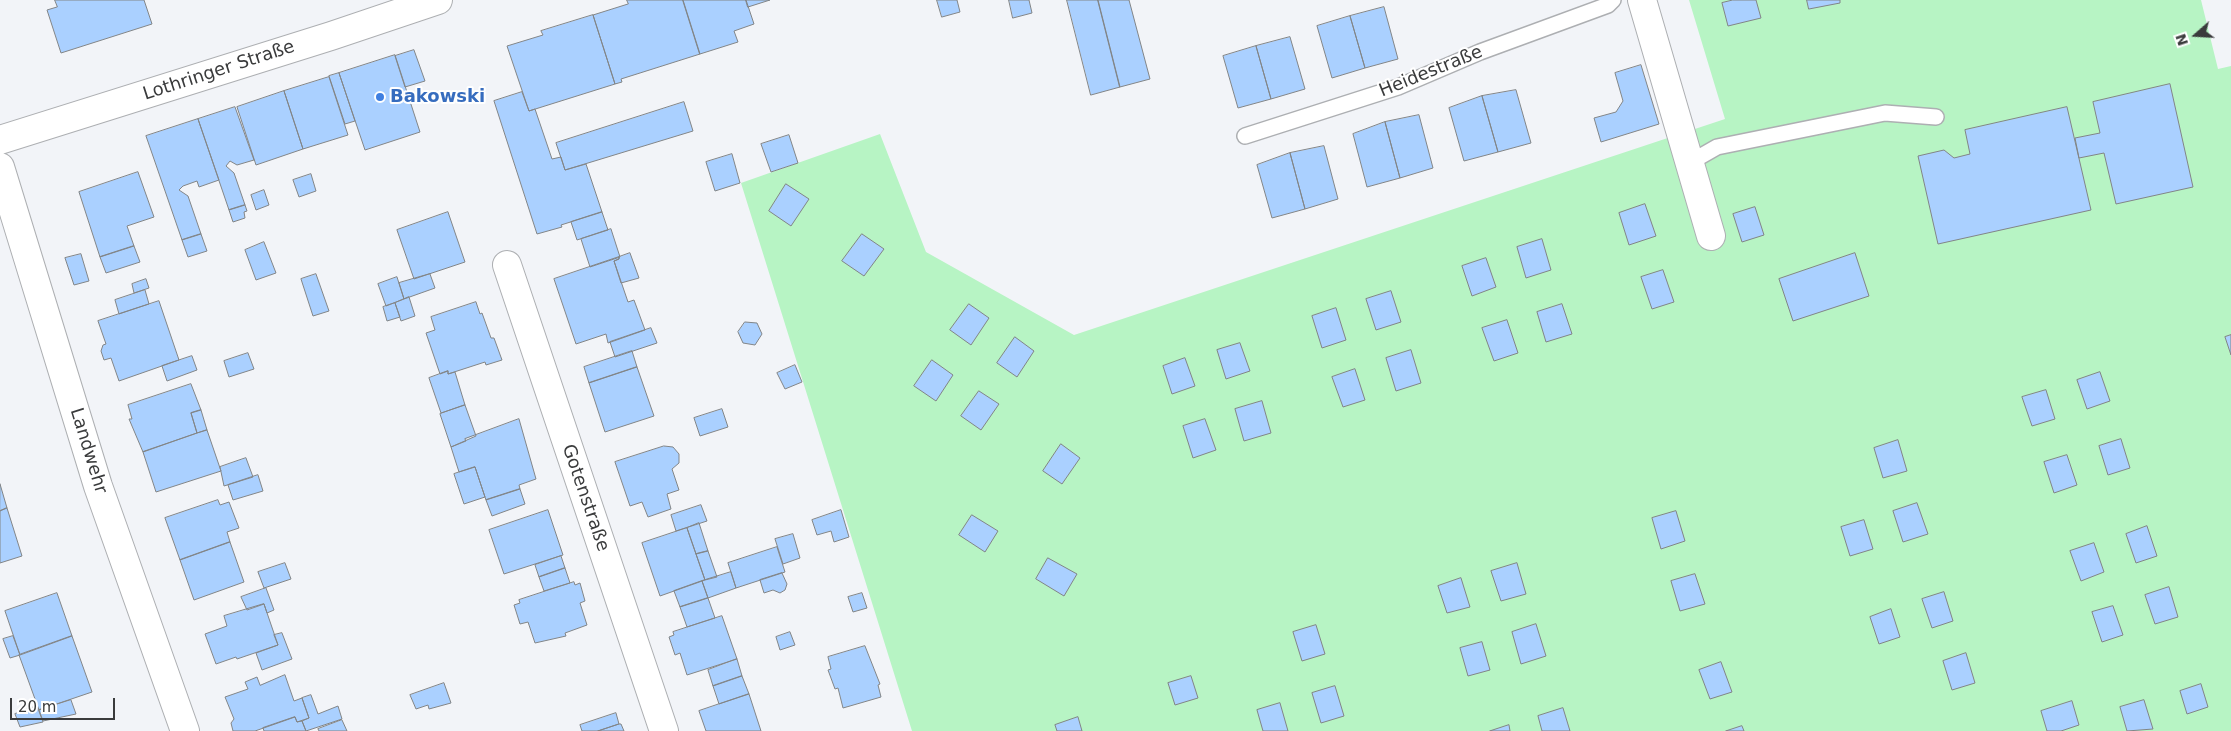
<!DOCTYPE html>
<html>
<head>
<meta charset="utf-8">
<style>
  body { margin:0 }
  #map { position:relative; width:2231px; height:731px; overflow:hidden; background:#f2f4f8; font-family:"DejaVu Sans",sans-serif }
  canvas { display:block }
  .north { position:absolute; left:2171px; top:10px; width:50px; height:50px; -webkit-text-stroke:4px #fff; paint-order:stroke; rotate:251deg; font-size:14px; font-weight:700; line-height:20px; text-align:center; color:#3a3b3c }
  .north::after { content:''; display:block; margin:auto; width:18px; height:22px; background:#3a3b3c; clip-path:polygon(50% 0,100% 100%,50% 72%,0 100%) }
  .scale { position:absolute; left:10px; top:698px; width:105px; height:22px; box-sizing:border-box; border:2px solid #3a3b3c; border-top:0; padding-left:6px; font-size:15px; line-height:18px; white-space:nowrap; color:#3a3b3c; -webkit-text-stroke:4px #fff; paint-order:stroke }
</style>
</head>
<body>
<div id="map">
<canvas width="2231" height="731"></canvas>
<div class="north">N</div>
<div class="scale">20 m</div>
</div>
<script>
const context = document.querySelector('canvas').getContext('2d');
context.lineJoin = 'round';
function fillPath(path, color) {
  context.fillStyle = color;
  context.fill(path, 'evenodd');
}
function trace(path, color, width, dash) {
  context.strokeStyle = color;
  context.lineWidth = width;
  context.lineCap = dash ? 'butt' : 'round';
  context.setLineDash(dash || []);
  context.stroke(path);
}
function drawText(font, color, halo, rows, align = 'center') {
  context.font = font + ' "DejaVu Sans",sans-serif';
  context.lineWidth = 4;
  context.setLineDash([]);
  context.textBaseline = 'middle';
  context.strokeStyle = halo;
  context.fillStyle = color;
  for (const [text, x, y, turn = 0] of rows) {
    context.save();
    context.translate(x, y);
    context.rotate((+turn || 0) * Math.PI / 180);
    context.textAlign = isNaN(turn) ? turn : align;
    if (halo) context.strokeText(text, 0, 0);
    context.fillText(text, 0, 0);
    context.restore();
  }
}
fillPath(new Path2D(`
  M1689,0H2201L2218,69L2231,66V731H912L741,183L880,134L926,252L1074,335L1725,119Z`), '#b7f4c4');
const building = new Path2D(`
  M55,0H144L152,24L61,53L47,10L57,7Z
  M627,0H683L700,54L621,79L622,82L615,84L593,15L628,4Z
  M683,0H746L754,24L734,31L738,42L700,54Z
  M746,0H770L748,7Z
  M937,0H957L960,12L942,17Z
  M1009,0H1029L1032,13L1013,18Z
  M1067,0H1098L1120,87L1091,95Z
  M1098,0H1129L1150,79L1120,87Z
  M1733,0H1756L1761,18L1728,26L1722,3Z
  M1807,0H1840V3L1809,9Z
  M1384,7L1398,59L1365,68L1350,16Z
  M593,15L615,84L529,111L507,46L543,35L541,31Z
  M1350,16L1365,68L1332,78L1317,26Z
  M1290,37L1305,89L1271,99L1256,46Z
  M1256,46L1271,99L1238,108L1223,56Z
  M414,50L425,81L405,87L395,56Z
  M395,55L420,132L365,150L339,73Z
  M1641,65L1659,124L1601,142L1594,118L1616,112L1623,101L1615,73Z
  M339,73L355,121L345,124L329,76Z
  M329,77L348,135L303,149L284,91Z
  M2170,84L2193,187L2116,204L2104,153L2079,158L2075,138L2100,133L2093,102Z
  M1516,90L1531,143L1498,152L1482,96Z
  M284,91L303,149L256,165L237,107Z
  M522,92L529,111L535,109L552,159L561,157L565,170L586,164L602,212L561,225L562,227L537,234L494,101Z
  M1482,96L1498,152L1464,161L1449,108Z
  M684,102L693,131L565,170L556,143Z
  M235,107L254,160L237,165L230,161L226,166L234,173L245,205L229,210L198,119Z
  M2067,107L2091,210L1938,244L1918,156L1944,150L1954,158L1970,154L1965,130Z
  M1419,115L1433,168L1400,178L1385,122Z
  M198,119L219,180L199,187L197,181L183,186L179,190L188,196L201,234L182,240L146,136Z
  M1385,122L1400,178L1367,187L1353,134Z
  M789,135L798,163L771,172L761,144Z
  M1324,146L1338,199L1305,209L1290,153Z
  M1290,153L1305,209L1272,218L1257,165Z
  M732,154L740,183L715,191L706,162Z
  M138,172L154,217L127,226L134,246L100,257L79,192Z
  M311,174L316,191L299,197L293,180Z
  M786,184L809,199L791,226L769,211Z
  M264,190L269,205L256,210L251,195Z
  M1645,204L1656,236L1629,245L1619,213Z
  M245,205L247,211L244,212L245,218L233,222L229,210Z
  M1755,207L1764,235L1742,242L1733,214Z
  M448,212L465,262L414,279L397,230Z
  M602,212L608,230L577,240L571,222Z
  M611,229L620,257L590,267L581,239Z
  M201,234L207,251L188,257L182,240Z
  M862,234L884,249L864,276L842,261Z
  M1542,239L1551,270L1526,278L1517,247Z
  M264,242L276,273L256,280L245,250Z
  M134,246L140,262L106,273L100,257Z
  M630,253L639,278L621,283L614,261L619,259V257Z
  M1855,253L1869,296L1793,321L1779,279Z
  M81,254L89,281L74,285L65,258Z
  M619,257V259L614,261L628,302L634,300L645,330L608,343L606,334L576,344L554,279Z
  M1486,258L1496,287L1472,296L1462,266Z
  M1663,270L1674,302L1652,309L1641,277Z
  M316,274L329,311L313,316L301,279Z
  M430,274L435,288L404,299L399,283Z
  M397,277L404,299L386,306L378,284Z
  M146,279L149,288L134,293L132,284Z
  M145,290L149,304L119,314L115,300Z
  M1391,291L1401,322L1376,330L1366,299Z
  M409,297L415,316L401,321L395,303Z
  M159,301L179,360L119,381L111,358L104,360L101,351L103,345L106,344L98,321Z
  M476,302L480,314L482,313L491,338H494L502,360L486,365L485,362L448,374V371L440,374L426,333L435,330L431,317Z
  M395,303L400,317L387,321L383,307Z
  M969,304L989,318L971,345L950,330Z
  M1562,304L1572,334L1546,342L1537,312Z
  M1336,308L1346,340L1322,348L1312,316Z
  M1507,320L1518,353L1494,361L1482,328Z
  M745,322L757,323L762,334L755,345L743,343L738,332Z
  M651,328L657,343L615,357L610,342Z
  M2231,335V355L2225,337Z
  M1015,337L1034,351L1017,377L997,363Z
  M1240,343L1250,371L1226,379L1217,350Z
  M1411,350L1421,383L1396,391L1386,358Z
  M632,351L637,367L589,383L584,367Z
  M248,353L254,369L229,377L224,361Z
  M192,356L197,370L167,381L162,366Z
  M1185,358L1195,386L1172,394L1163,366Z
  M932,360L953,375L936,401L914,386Z
  M795,365L802,382L785,389L777,373Z
  M637,367L654,416L605,432L589,383Z
  M1355,369L1365,400L1343,407L1332,377Z
  M448,371V374L455,372L465,405L441,413L429,378Z
  M2100,372L2110,401L2087,409L2077,380Z
  M191,384L201,410L191,413L197,433L143,452L129,419H132L128,405Z
  M2046,390L2055,419L2032,426L2022,397Z
  M979,391L999,404L981,430L961,416Z
  M1262,401L1271,433L1244,441L1235,409Z
  M465,405L476,436L451,447L440,414Z
  M722,409L728,427L700,436L694,418Z
  M201,410L207,430L197,433L191,413Z
  M519,419L536,479L519,485L520,489L486,500L475,467L459,472L451,447L466,441L465,439Z
  M1205,419L1216,450L1193,458L1183,426Z
  M207,430L221,471L156,492L143,452Z
  M2121,439L2130,468L2108,475L2099,446Z
  M1898,440L1907,471L1883,478L1874,448Z
  M1061,444L1080,458L1062,484L1043,471Z
  M664,446L673,447L679,454V463L672,469L679,490L667,494L671,509L648,517L642,502L630,506L615,462Z
  M2067,455L2077,485L2054,493L2044,462Z
  M246,458L253,477L224,486L220,467Z
  M475,467L485,497L464,504L454,474Z
  M258,475L263,491L233,500L228,485Z
  M0,484L7,508L0,511Z
  M520,489L525,504L492,516L486,500Z
  M218,500L220,505L229,502L239,528L227,532L230,542L180,560L165,518Z
  M1917,503L1928,534L1903,542L1893,511Z
  M701,505L707,521L676,531L671,515Z
  M7,508L22,556L0,563V511Z
  M548,510L563,555L504,574L489,530Z
  M841,510L849,537L834,542L831,531L817,535L812,520Z
  M1676,511L1685,541L1661,549L1652,518Z
  M972,515L998,531L985,552L959,535Z
  M1864,520L1873,549L1850,556L1841,527Z
  M699,523L708,551L696,554L687,528Z
  M2147,526L2157,556L2136,563L2126,534Z
  M687,528L705,580L660,596L642,543Z
  M793,534L800,558L783,564L775,539Z
  M230,542L244,582L194,600L180,560Z
  M2094,543L2104,572L2081,581L2070,551Z
  M777,547L785,572L736,588L728,563Z
  M708,551L717,577L705,580L696,554Z
  M561,556L565,568L539,577L535,565Z
  M1048,558L1077,574L1064,596L1036,579Z
  M285,563L291,579L264,588L258,572Z
  M1517,563L1526,594L1501,601L1491,571Z
  M565,568L570,583L544,591L539,577Z
  M731,572L736,588L708,598L702,581Z
  M782,573L787,584L785,590L780,593L773,590L764,593L760,580Z
  M1695,574L1705,604L1680,611L1671,581Z
  M1461,578L1470,607L1447,613L1438,586Z
  M702,581L708,598L680,607L674,591Z
  M574,582L575,585L580,583L585,601L580,603L587,625L565,633L566,636L535,643L528,622L520,624L514,605L520,603L519,600Z
  M2169,587L2178,617L2155,624L2145,595Z
  M266,588L274,610L267,613L264,604L247,610L241,597Z
  M1944,592L1953,621L1932,628L1922,599Z
  M57,593L72,636L20,655L5,611Z
  M862,593L867,608L853,612L848,597Z
  M708,598L715,618L687,627L680,607Z
  M264,604L278,645L237,659L236,657L216,664L205,634L227,626L224,616Z
  M2113,606L2123,635L2102,642L2092,612Z
  M1891,609L1900,637L1879,644L1870,617Z
  M722,616L737,659L687,675L680,653L675,655L669,637L674,635L673,632Z
  M1536,624L1546,656L1521,664L1512,632Z
  M1316,625L1325,654L1302,661L1293,632Z
  M790,632L795,645L780,650L776,637Z
  M282,633L292,659L262,670L256,653L278,645L274,635Z
  M13,636L20,655L10,658L3,639Z
  M72,636L92,692L39,710L19,655Z
  M1482,642L1490,670L1468,676L1460,648Z
  M865,646L880,684L878,685L881,697L843,708L838,688L835,689L828,670L831,669L828,657Z
  M1966,653L1975,683L1952,690L1943,661Z
  M737,659L742,676L713,686L708,670Z
  M1721,662L1732,692L1710,699L1699,670Z
  M285,675L294,701L302,698L309,718L297,722L295,717L255,731H233L231,723L234,719L225,697L248,689L245,682L257,677L260,685Z
  M742,676L749,694L719,704L713,686Z
  M1191,676L1198,698L1175,705L1168,683Z
  M444,683L451,703L429,709L428,705L416,709L410,695Z
  M2201,684L2208,707L2187,714L2180,691Z
  M1335,686L1344,716L1321,723L1312,693Z
  M749,694L761,731H706L699,711Z
  M311,695L318,714L338,706L342,719L306,731L302,721L309,718L302,698Z
  M71,700L76,714L43,721L39,710Z
  M2144,700L2153,729L2127,731L2120,707Z
  M2072,701L2079,725L2061,731H2047L2041,711Z
  M1280,703L1288,731H1263L1257,710Z
  M37,706L43,722L20,727L15,714Z
  M1563,708L1570,731H1542L1538,716Z
  M616,713L619,724L598,731H582L580,725Z
  M295,717L297,722L302,721L306,731H264L263,728Z
  M1078,717L1082,731H1057L1055,725Z
  M342,720L347,731H319L318,729Z
  M619,724H621L624,731H598Z
  M1509,725L1510,731H1490Z
  M1742,726L1744,731H1726Z`);
fillPath(building, '#aad0ff');
trace(building, '#828587', 1);
const lane = new Path2D(`
  M1245,136L1398,87L1480,52L1608,5L1613,0
  M1689,163L1717,147L1885,113L1936,117`);
const street = new Path2D(`
  M1642,0L1711,236
  M507,265L664,731`);
const secondary = new Path2D(`
  M0,140L331,36L438,0
  M0,167L98,486L185,731`);
trace(lane, '#adafb2', 18);
trace(street, '#adafb2', 30);
trace(secondary, '#adafb2', 30);
trace(lane, '#fff', 15);
trace(street, '#fff', 28);
trace(secondary, '#fff', 28);
for (const [x, y, r, color] of [
  [380,97,5,"#3f7fe0"]
]) {
  const dot = new Path2D();
  dot.arc(x, y, r, 0, 2 * Math.PI);
  context.fillStyle = color;
  context.fill(dot);
  trace(dot, '#fff', 2);
}
drawText('18px', '#3a3b3c', '#fff', [
  ["Lothringer Straße",219,71,-18],
  ["Heidestraße",1431,72,-22],
  ["Landwehr",88,451,73],
  ["Gotenstraße",585,498,71]
]);
drawText('bold 18px', '#366cbe', '#fff', [
  ["Bakowski",390,97]
], 'left');
</script>
</body>
</html>
